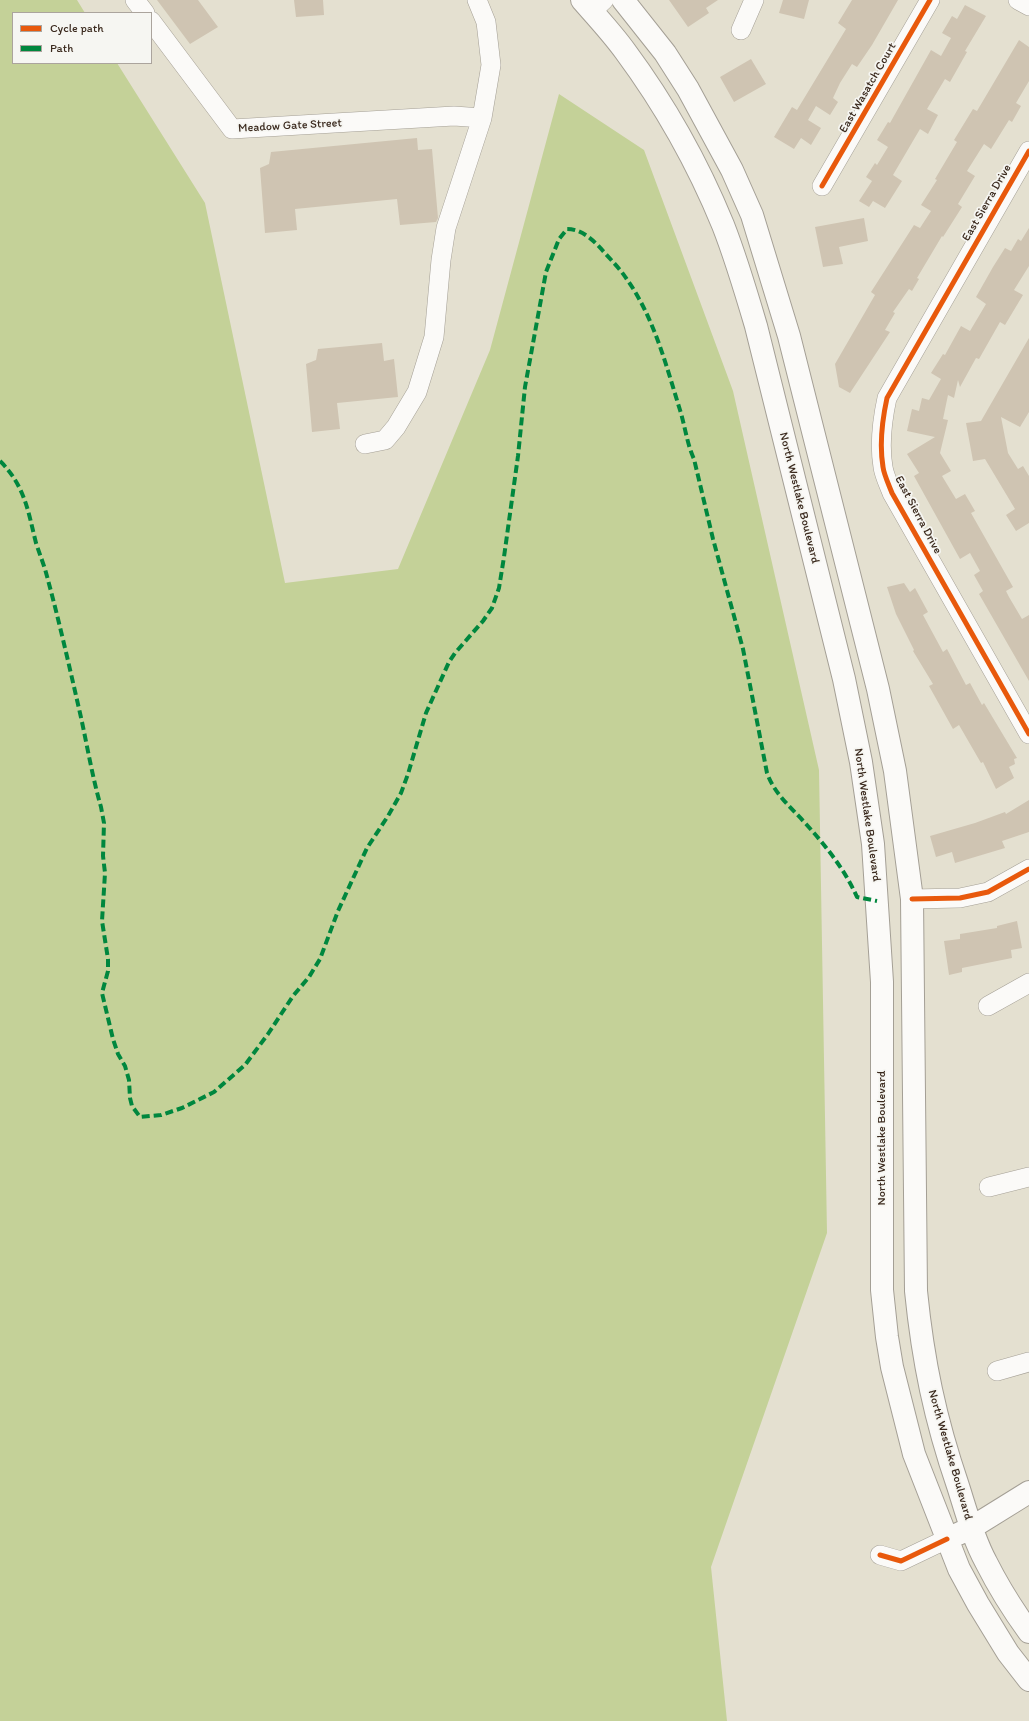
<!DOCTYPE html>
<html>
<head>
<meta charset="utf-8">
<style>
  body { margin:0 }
  #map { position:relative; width:1029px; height:1721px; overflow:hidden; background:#e4e0d0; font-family:Itim,sans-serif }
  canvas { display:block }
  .legend { position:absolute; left:12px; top:12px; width:140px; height:52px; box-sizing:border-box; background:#f6f6f2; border:1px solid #aba49d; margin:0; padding:5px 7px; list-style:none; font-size:12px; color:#3b2a1e }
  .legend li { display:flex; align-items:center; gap:8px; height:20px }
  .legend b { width:20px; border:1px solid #aba49d }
</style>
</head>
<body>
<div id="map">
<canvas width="1029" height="1721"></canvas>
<ul class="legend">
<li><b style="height:5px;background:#e8590c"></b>Cycle path</li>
<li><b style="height:5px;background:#00873e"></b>Path</li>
</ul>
</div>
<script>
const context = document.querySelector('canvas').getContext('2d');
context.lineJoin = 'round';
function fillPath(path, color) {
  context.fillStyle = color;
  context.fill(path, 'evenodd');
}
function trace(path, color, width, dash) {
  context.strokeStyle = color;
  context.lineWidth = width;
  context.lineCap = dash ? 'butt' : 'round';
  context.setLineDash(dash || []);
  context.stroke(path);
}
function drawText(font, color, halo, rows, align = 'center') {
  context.font = font + ' Itim,sans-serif';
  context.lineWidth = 3.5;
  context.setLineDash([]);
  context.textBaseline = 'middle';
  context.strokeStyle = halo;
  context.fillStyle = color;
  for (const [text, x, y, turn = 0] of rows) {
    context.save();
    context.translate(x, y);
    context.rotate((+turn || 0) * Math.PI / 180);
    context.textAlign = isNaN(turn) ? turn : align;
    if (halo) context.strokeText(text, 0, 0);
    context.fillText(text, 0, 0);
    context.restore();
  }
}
fillPath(new Path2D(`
  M0,0H77L85,13H13V63H117L205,203L285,583L398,569L490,350L559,94L644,150L733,391L819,770L827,1233L711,1567L727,1721H0Z`), '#c4d198');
fillPath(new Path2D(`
  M157,0H198L218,27L190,44Z
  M294,0H323L324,15L296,17Z
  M669,0H718L706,8L709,13L688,27Z
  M783,0H809L804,19L779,13Z
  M852,0H898L872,45L857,67L852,64L840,83L833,98L838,102L830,115L816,106L808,120L821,128L811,145L801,138L794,149L774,137L792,107L797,110L846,29L838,23Z
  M965,5L986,16L965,51L967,52L950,82L945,79L927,109L938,115L928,134L920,129L893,175L902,181L885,208L873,201L869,207L859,201L872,181L866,177L875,163L877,165L888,147L877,140L888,122L890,123L931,50L941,56L951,38L942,33L952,16L957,19Z
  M1019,40L1029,47V81L1016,103L1021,106L1012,122L1009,120L991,149L984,144L967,171L975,176L958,204L962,207L943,237L942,236L917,278L919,279L912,291L909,289L893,312L895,313L885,330L890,332L850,393L839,387L835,364L875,295L871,292L914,225L920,228L931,211L921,205L937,180L935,179L957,142L954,140L973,109L977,111Z
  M751,59L766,84L734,102L720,77Z
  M417,138L418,150L432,149L438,218L436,222L400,225L397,199L295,209L297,230L265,233L260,168L269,164L271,152Z
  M864,218L868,241L839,247L843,264L823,267L815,227Z
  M1029,228V266L1014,290L1023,295L1005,325L1000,322L979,359L976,358L960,387L958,380L954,398L948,395L943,419L948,420L940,453L951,471L942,476L956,499L965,494L975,511L971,513L1013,587L1006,591L1009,597L1022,619L1029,615V681L979,594L983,591L974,575L980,571L970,553L960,559L914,476L919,473L907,454L935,437L907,431L912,409L919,411L922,398L929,400L941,379L931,373L943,354L945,355L961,326L970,331L986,304L976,297L993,267L1005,248L1011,251L1018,239L1021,241Z
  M1029,338V412L1020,427L1001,417L1008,453L1018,469L1023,466L1029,476V523L1016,531L1006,515L1015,509L985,459L973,461L966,423L981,421Z
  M382,343L384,361L394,359L398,397L337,403L340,429L312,432L306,364L316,360L318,349Z
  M904,583L910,592L915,588L928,612L923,615L943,652L947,649L966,685L970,683L982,705L984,703L1017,758L1014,759L1015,764L1009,767L1014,778L996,789L983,762L981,763L959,725L953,729L929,686L933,684L913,651L914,650L896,614L887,587Z
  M1029,800V832L1002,841L1005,848L955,863L952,852L936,857L930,836L975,823L1005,812L1006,814Z
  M1017,921L1022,948L1011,950L1012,958L962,968V972L949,975L944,941L960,939V934L997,928V926Z`), '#cfc4b2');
const minor = new Path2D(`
  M135,0L145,13
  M1018,0L1029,6
  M592,11L604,0
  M151,21L232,129L454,116L482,118
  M741,30L754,0
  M1029,151L887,398C882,421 879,443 883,467C884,475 889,485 892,493L1029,734
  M822,186L930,0
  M365,444L385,440L396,427L417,392L434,337L441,260L446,228L482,118L491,65L486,22L477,0
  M912,899L960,898L988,892L1029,869
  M988,1006L1029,983
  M989,1187L1029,1177
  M997,1371L1029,1362
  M880,1555L901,1561L947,1539`);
const major = new Path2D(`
  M582,0C597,17 612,33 625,51C665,105 698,164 723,225C736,258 746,292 756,326L844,679L861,762L873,844L882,982V1290L887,1337L892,1367L914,1454L959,1569L978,1604L1008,1653L1029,1680
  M623,0L665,53L688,89L732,170L752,215L789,336L878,689L895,771L912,899L916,1291C923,1361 935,1419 958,1486C966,1511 973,1538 986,1562C998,1586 1013,1610 1029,1632
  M958,1534L971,1528L1029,1492`);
trace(minor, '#a49f95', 20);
trace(major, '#a49f95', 24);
trace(minor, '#fbfaf8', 19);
trace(major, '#fbfaf8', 22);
trace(new Path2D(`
  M0,461C25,486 28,511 36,543C39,552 42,560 45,569C58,616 69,665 80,713C87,744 92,776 101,807L104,823L103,856L105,873L102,921L108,959V971L102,993L113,1039L118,1054L125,1066L129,1080L130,1098L132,1106L140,1117L161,1115L182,1108L214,1092L245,1065L268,1034L293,996L309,977L320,959L338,911L367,848L388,816L401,793L408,774L426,713L449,662L455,653L483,621L492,608L499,588L504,557L518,456L525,387L546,272L559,239L567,229C583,229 595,242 604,252C612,261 620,269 626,278C654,317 666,365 680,410C685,426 687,444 694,459L713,539L743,649L767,773C775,795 791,807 806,824C826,846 845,870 857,897L877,901`), '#00873e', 4, [8, 4]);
trace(new Path2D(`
  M1029,151L887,398C882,421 879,443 883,467C884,475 889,485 892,493L1029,734
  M822,186L930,0
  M912,899L960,898L988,892L1029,869
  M880,1555L901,1561L947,1539`), '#e8590c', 5);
drawText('12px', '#3b2a1e', '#f6f6f2', [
  ["East Wasatch Court",868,88,-60],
  ["Meadow Gate Street",290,126,-3],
  ["East Sierra Drive",987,203,-60],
  ["North Westlake Boulevard",799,498,76],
  ["East Sierra Drive",918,515,62],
  ["North Westlake Boulevard",867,815,82],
  ["North Westlake Boulevard",882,1138,-90],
  ["North Westlake Boulevard",950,1455,74]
]);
</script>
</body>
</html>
